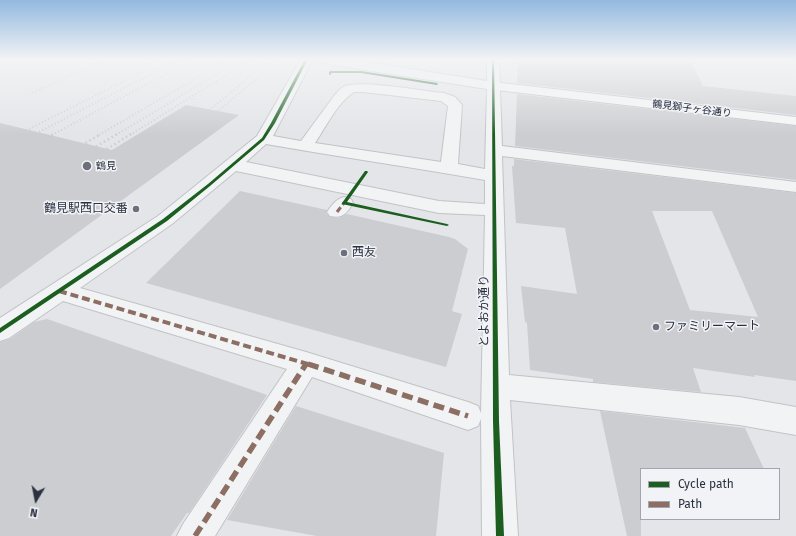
<!DOCTYPE html>
<html>
<head>
<meta charset="utf-8">
<style>
  body { margin:0 }
  #map { position:relative; width:796px; height:536px; overflow:hidden; background:#e3e5e8; font-family:"Fira Sans",sans-serif }
  canvas { display:block }
  .legend { position:absolute; left:640px; top:468px; width:140px; height:52px; box-sizing:border-box; background:#f1f3f7; border:1px solid #a2a5ae; margin:0; padding:5px 7px; list-style:none; font-size:12px; color:#2b3140 }
  .legend li { display:flex; align-items:center; gap:8px; height:20px }
  .legend b { width:20px; border:1px solid #a2a5ae }
  .north { position:absolute; left:16px; top:480px; width:40px; height:40px; -webkit-text-stroke:3px #f1f3f7; paint-order:stroke; rotate:190deg; font-size:11px; font-weight:700; line-height:16px; text-align:center; color:#2b3140 }
  .north::after { content:''; display:block; margin:auto; width:14px; height:18px; background:#2b3140; clip-path:polygon(50% 0,100% 100%,50% 72%,0 100%) }
</style>
</head>
<body>
<div id="map">
<canvas width="796" height="536"></canvas>
<ul class="legend">
<li><b style="height:5px;background:#1b5e20"></b>Cycle path</li>
<li><b style="height:5px;background:#8d6e63"></b>Path</li>
</ul>
<div class="north">N</div>
</div>
<script>
const context = document.querySelector('canvas').getContext('2d');
context.lineJoin = 'round';
function fillPath(path, color) {
  context.fillStyle = color;
  context.fill(path, 'evenodd');
}
function trace(path, color, width, dash) {
  context.strokeStyle = color;
  context.lineWidth = width;
  context.lineCap = dash ? 'butt' : 'round';
  context.setLineDash(dash || []);
  context.stroke(path);
}
function drawText(font, color, halo, rows, align = 'center') {
  context.font = font + ' "Fira Sans","Noto Sans JP",sans-serif';
  context.lineWidth = 3;
  context.setLineDash([]);
  context.textBaseline = 'middle';
  context.strokeStyle = halo;
  context.fillStyle = color;
  for (const [text, x, y, turn = 0] of rows) {
    context.save();
    context.translate(x, y);
    context.rotate((+turn || 0) * Math.PI / 180);
    context.textAlign = isNaN(turn) ? turn : align;
    if (halo) context.strokeText(text, 0, 0);
    context.fillText(text, 0, 0);
    context.restore();
  }
}
fillPath(new Path2D(`
  M518,60H690L703,86L796,96V115L517,83Z
  M517,94L796,126V180L515,146Z
  M186,105L239,115L0,289V123L112,150Z
  M514,159L796,193V381L754,375L755,377L693,368L701,392L593,382V379L530,370L527,323L525,322L521,286L577,294L565,228L516,223L512,166H514ZM652,211H712L758,317L690,310Z
  M240,191L327,210L326,213L330,217L339,218L347,214L449,237L455,239L468,249L452,311L462,314L446,367L146,283Z
  M47,319L267,395L189,513H187L171,536H0V342L10,339L34,322Z
  M296,406L444,453L436,536H317L227,520Z
  M600,411L745,428L764,469H641V536H627Z`), '#cbcdd0');
const minor = new Path2D(`
  M301,59H313L273,136L301,141L334,96C337,93 340,88 345,86C363,80 422,91 444,93L455,97L462,105L458,164L485,169L487,89L321,63L316,59H347L487,81V59H499L502,146L796,182V192L502,156L509,375L739,397L796,407V435L739,425L510,400L518,536H482L481,419L478,426L468,430L312,377L215,536H177L183,524L287,369L63,301L9,338L0,341V318L158,216L257,136ZM354,92H363L441,101L448,106L441,162L315,143C326,127 337,103 354,92ZM266,144C339,157 412,167 485,180V204L439,201L246,162ZM236,171L439,213L485,215L481,413L478,406L468,402L306,352L80,288L172,224Z
  M344,197L351,199L353,203C347,213 343,219 330,216L327,212C332,205 336,199 344,197Z`);
const major = new Path2D(`
  M493,82L796,117V125L488,89L486,86L488,83Z`);
trace(minor, '#c1c3c6', 2);
trace(major, '#c0c2c5', 2);
fillPath(minor, '#f2f3f5');
fillPath(major, '#f6f6f7');
trace(new Path2D(`
  M140,68L158,59
  M32,93L107,59
  M17,135L148,69
  M33,135L180,59
  M52,135L194,59
  M99,135L229,59
  M116,135L227,68
  M130,135L252,59
  M171,135L213,107L271,59
  M182,135L222,108L280,59`), '#cccdcf', 2, [1, 2.5]);
trace(new Path2D(`
  M0,144L19,134
  M0,152L35,134
  M0,163L54,134
  M0,193L101,134
  M0,205L117,134
  M0,216L131,134
  M22,234L172,134
  M38,234L184,134`), '#cccdcf', 2.5, [1.5, 3]);
trace(new Path2D(`
  M9,243L24,233
  M19,247L39,233`), '#cccdcf', 3, [2, 4]);
trace(new Path2D(`
  M337,212L344,203`), '#8d6e63', 3, [6, 3]);
trace(new Path2D(`
  M59,291L311,365
  M305,365L306,363`), '#8d6e63', 4, [8, 4]);
trace(new Path2D(`
  M308,364L468,416
  M195,536L306,364`), '#8d6e63', 5.5, [11, 5.5]);
fillPath(new Path2D(`
  M305,59H308L275,123L264,140L210,186L167,221L0,333V328L163,219L208,184L262,138L271,123Z
  M492,59H494L499,421L504,536H496L493,421Z
  M330,71H361L437,83L438,84L437,85L361,73H331V75H330L329,74V72Z
  M365,171H367L368,172L347,202L447,224L449,225L447,226L342,204V203Z`), '#1b5e20');
const sky = context.createLinearGradient(0, 0, 0, 135);
sky.addColorStop(0, '#93b9df');
sky.addColorStop(0.44, '#f2f3f5');
sky.addColorStop(1, '#f2f3f500');
context.fillStyle = sky;
context.fillRect(0, 0, 796, 135);
for (const [x, y, r, color] of [
  [87,166,5,"#6b707b"],
  [136,209,4,"#6b707b"],
  [344,253,4,"#6b707b"],
  [656,327,4,"#6b707b"]
]) {
  const dot = new Path2D();
  dot.arc(x, y, r, 0, 2 * Math.PI);
  context.fillStyle = color;
  context.fill(dot);
  trace(dot, '#f1f3f7', 1.5);
}
drawText('10px', '#2b3140', '#f1f3f7', [
  ["鶴見獅子ヶ谷通り",692,109,7]
]);
drawText('10px', '#2b3140', '#f1f3f7', [
  ["鶴見",96,166]
], 'left');
drawText('12px', '#2b3140', '#f1f3f7', [
  ["鶴見駅西口交番",128,209,"right"],
  ["西友",352,253],
  ["ファミリーマート",664,327]
], 'left');
drawText('12px', '#2b3140', '#f1f3f7', [
  ["とよおか通り",485,311,-90]
]);
</script>
</body>
</html>
